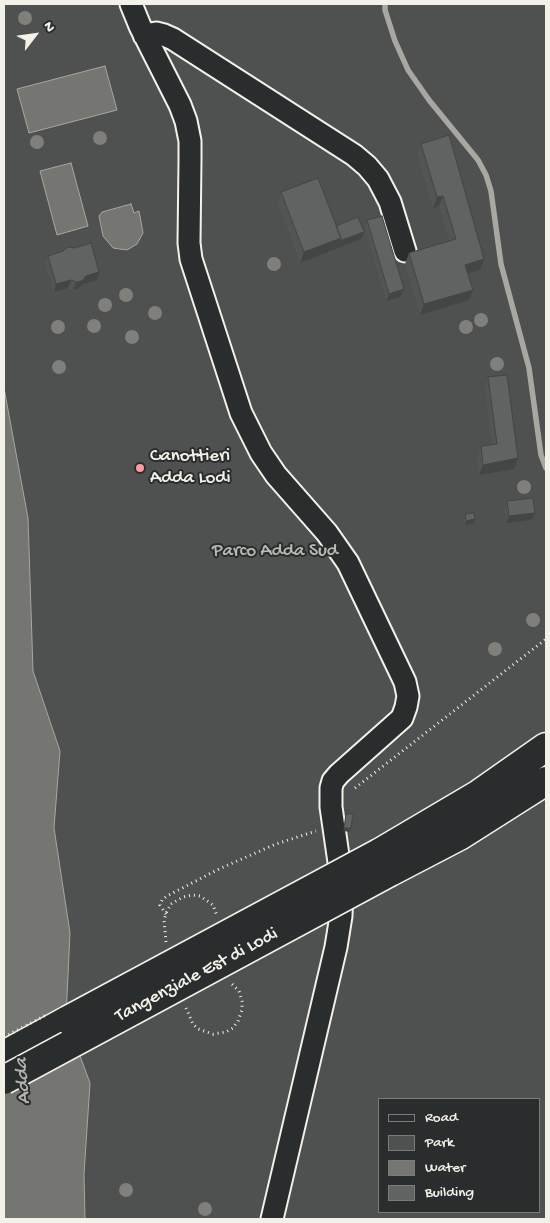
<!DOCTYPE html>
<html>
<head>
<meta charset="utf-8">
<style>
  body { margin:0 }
  #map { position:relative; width:550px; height:1223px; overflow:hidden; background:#363939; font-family:"Gochi Hand",sans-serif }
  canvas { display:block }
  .frame { position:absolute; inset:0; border:5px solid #f4f1e8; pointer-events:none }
  .legend { position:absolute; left:378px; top:1098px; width:162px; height:115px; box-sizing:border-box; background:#2a2d2e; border:1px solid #7b7b78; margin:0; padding:6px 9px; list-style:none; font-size:15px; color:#f4f1e8 }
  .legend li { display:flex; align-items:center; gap:10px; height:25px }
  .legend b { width:25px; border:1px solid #7b7b78 }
  .north { position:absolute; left:10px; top:10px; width:50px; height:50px; -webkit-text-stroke:4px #2a2d2e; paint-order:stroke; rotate:60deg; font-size:14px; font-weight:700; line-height:20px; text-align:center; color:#f4f1e8 }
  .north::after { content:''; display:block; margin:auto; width:18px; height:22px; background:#f4f1e8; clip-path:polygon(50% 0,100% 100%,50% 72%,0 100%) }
</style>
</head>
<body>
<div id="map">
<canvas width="550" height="1223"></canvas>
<div class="frame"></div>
<ul class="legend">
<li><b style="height:6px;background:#2a2d2e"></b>Road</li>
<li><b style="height:14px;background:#4e514f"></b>Park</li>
<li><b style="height:14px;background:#757572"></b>Water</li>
<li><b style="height:14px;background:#616362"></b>Building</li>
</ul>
<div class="north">N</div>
</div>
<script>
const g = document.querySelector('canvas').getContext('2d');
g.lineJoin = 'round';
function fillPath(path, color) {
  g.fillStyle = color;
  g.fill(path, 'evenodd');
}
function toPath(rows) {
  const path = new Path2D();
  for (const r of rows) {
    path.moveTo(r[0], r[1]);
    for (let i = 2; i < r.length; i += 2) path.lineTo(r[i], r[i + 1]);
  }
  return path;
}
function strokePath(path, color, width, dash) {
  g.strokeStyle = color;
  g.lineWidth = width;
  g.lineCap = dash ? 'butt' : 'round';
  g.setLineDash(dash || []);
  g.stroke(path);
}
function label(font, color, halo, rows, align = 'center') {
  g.font = font + ' "Gochi Hand",sans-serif';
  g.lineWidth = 4;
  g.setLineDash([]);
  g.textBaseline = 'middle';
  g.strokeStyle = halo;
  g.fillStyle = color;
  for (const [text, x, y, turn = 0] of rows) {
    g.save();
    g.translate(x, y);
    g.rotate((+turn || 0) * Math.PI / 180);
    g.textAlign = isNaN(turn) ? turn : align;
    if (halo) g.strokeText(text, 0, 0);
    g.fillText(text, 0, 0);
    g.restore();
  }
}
fillPath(toPath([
  [4,4,546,4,546,1219,4,1219],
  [379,1099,539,1099,539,1212,379,1212]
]), '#4e514f');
const water = toPath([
  [105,66,117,110,29,133,17,89,105,66],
  [71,163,88,226,57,235,40,171,71,163],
  [131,204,134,213,139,211,143,233,137,244,127,250,113,248,103,236,99,216,102,212,131,204],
  [4,388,28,518,33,671,60,751,54,828,70,933,66,1018,90,1083,84,1174,85,1219,4,1219,4,388]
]);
fillPath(water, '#757572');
strokePath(water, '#a8a7a1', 1);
strokePath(toPath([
  [385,4,385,10,395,41,408,70,429,100,478,160,486,175,491,191,501,264,529,368,541,455,546,468]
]), '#a8a7a1', 5.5);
const minor = toPath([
  [131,4,140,26,180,105,186,121,190,141,190,160,189,243,191,259,241,413,261,453,276,475,327,533,348,563,405,682,408,696,406,707,402,718,339,774,333,781,331,788,331,807,342,883,341,916,336,947,272,1219],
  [144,35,156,33,164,35,173,39,354,155,367,166,378,179,390,202,405,251]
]);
const highway = toPath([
  [379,853,479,794,546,747],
  [390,872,461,835,546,781],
  [4,1055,68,1020]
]);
strokePath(minor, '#f4f1e8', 25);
strokePath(highway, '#f4f1e8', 31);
strokePath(toPath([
  [355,788,546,639],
  [166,914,160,905,162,900,167,896,219,869,276,844,316,831],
  [166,942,164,920,167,911,171,904],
  [186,1008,193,1024,198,1029,213,1034,226,1032,233,1028,238,1021,242,1010,242,1001,239,991,231,983]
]), '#f4f1e8', 3, [1, 4]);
strokePath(minor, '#2a2d2e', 21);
strokePath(highway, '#2a2d2e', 28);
const highwayBridge = toPath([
  [68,1020,379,853],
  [4,1080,390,872]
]);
strokePath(highwayBridge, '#f4f1e8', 31, []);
strokePath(toPath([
  [171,904,183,897,192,895,200,896,213,905,217,916],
  [4,1037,46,1015]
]), '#f4f1e8', 3, [1, 4]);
strokePath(highwayBridge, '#2a2d2e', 28);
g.fillStyle = '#7f7f7c';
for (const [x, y] of [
  [25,18],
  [100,138],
  [37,142],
  [274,264],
  [126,295],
  [105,305],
  [155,313],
  [481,320],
  [94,326],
  [58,327],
  [466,327],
  [132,337],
  [497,364],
  [59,367],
  [524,487],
  [533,620],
  [495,649],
  [126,1190],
  [205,1209]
]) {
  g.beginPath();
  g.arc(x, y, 7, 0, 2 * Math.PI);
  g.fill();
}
fillPath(toPath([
  [421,144,480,270,468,273,473,290,469,300,420,315,405,264,409,253,449,241,439,206,433,208,417,154],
  [281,192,336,226,364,232,361,239,300,263,278,203],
  [367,220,404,289,401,297,386,301,365,227],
  [48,256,97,280,83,284,79,288,73,290,68,288,54,292,45,263],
  [488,377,514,469,479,475,477,457,481,446,492,445,485,388],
  [507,501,532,520,506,523,504,508],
  [465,514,474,523,465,525,464,518]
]), '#535554');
fillPath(toPath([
  [443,196,439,206,433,208,437,197],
  [364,232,361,239,300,263,304,252,341,238],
  [484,259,480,270,462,275,465,265],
  [99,272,97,280,83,284,79,288,73,290,76,282,86,276],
  [71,280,68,288,54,292,56,284],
  [404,289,401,297,386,301,389,294],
  [473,290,469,300,420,315,424,304],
  [518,458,514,469,479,475,483,465],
  [535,513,532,520,506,523,509,516],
  [475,519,474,523,465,525,466,521],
  [344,828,351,828,350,832,343,831]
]), '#444545');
const building = toPath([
  [449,135,484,259,465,265,473,290,424,304,409,253,456,239,443,196,437,197,421,144,449,135],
  [318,178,341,238,304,252,281,192,318,178],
  [382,216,404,289,389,294,367,220,382,216],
  [358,217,364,232,339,241,341,238,336,226,358,217],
  [91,243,99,272,86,276,82,281,76,282,71,280,56,284,48,256,63,251,68,247,75,248,91,243],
  [507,375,518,458,483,465,481,446,497,444,488,377,507,375],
  [533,498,535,513,509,516,507,501,533,498],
  [474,513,475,519,466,521,465,514,474,513],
  [346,814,353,814,351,828,344,828,346,814]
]);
fillPath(building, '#616362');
strokePath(building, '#444545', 1);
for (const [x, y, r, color] of [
  [140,468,5,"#ff9aa2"]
]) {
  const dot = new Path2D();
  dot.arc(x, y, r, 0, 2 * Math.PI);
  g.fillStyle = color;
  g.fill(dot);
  strokePath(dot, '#2a2d2e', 2);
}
label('19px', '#f4f1e8', '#2a2d2e', [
  ["Canottieri",150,457],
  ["Adda Lodi",150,479]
], 'left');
label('19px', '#bab9b2', '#2a2d2e', [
  ["Parco Adda Sud",275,552]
]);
label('19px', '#f4f1e8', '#2a2d2e', [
  ["Tangenziale Est di Lodi",197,976,-28]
]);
label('italic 20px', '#b4b3ad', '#2a2d2e', [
  ["Adda",24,1081,-94]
]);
</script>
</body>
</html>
